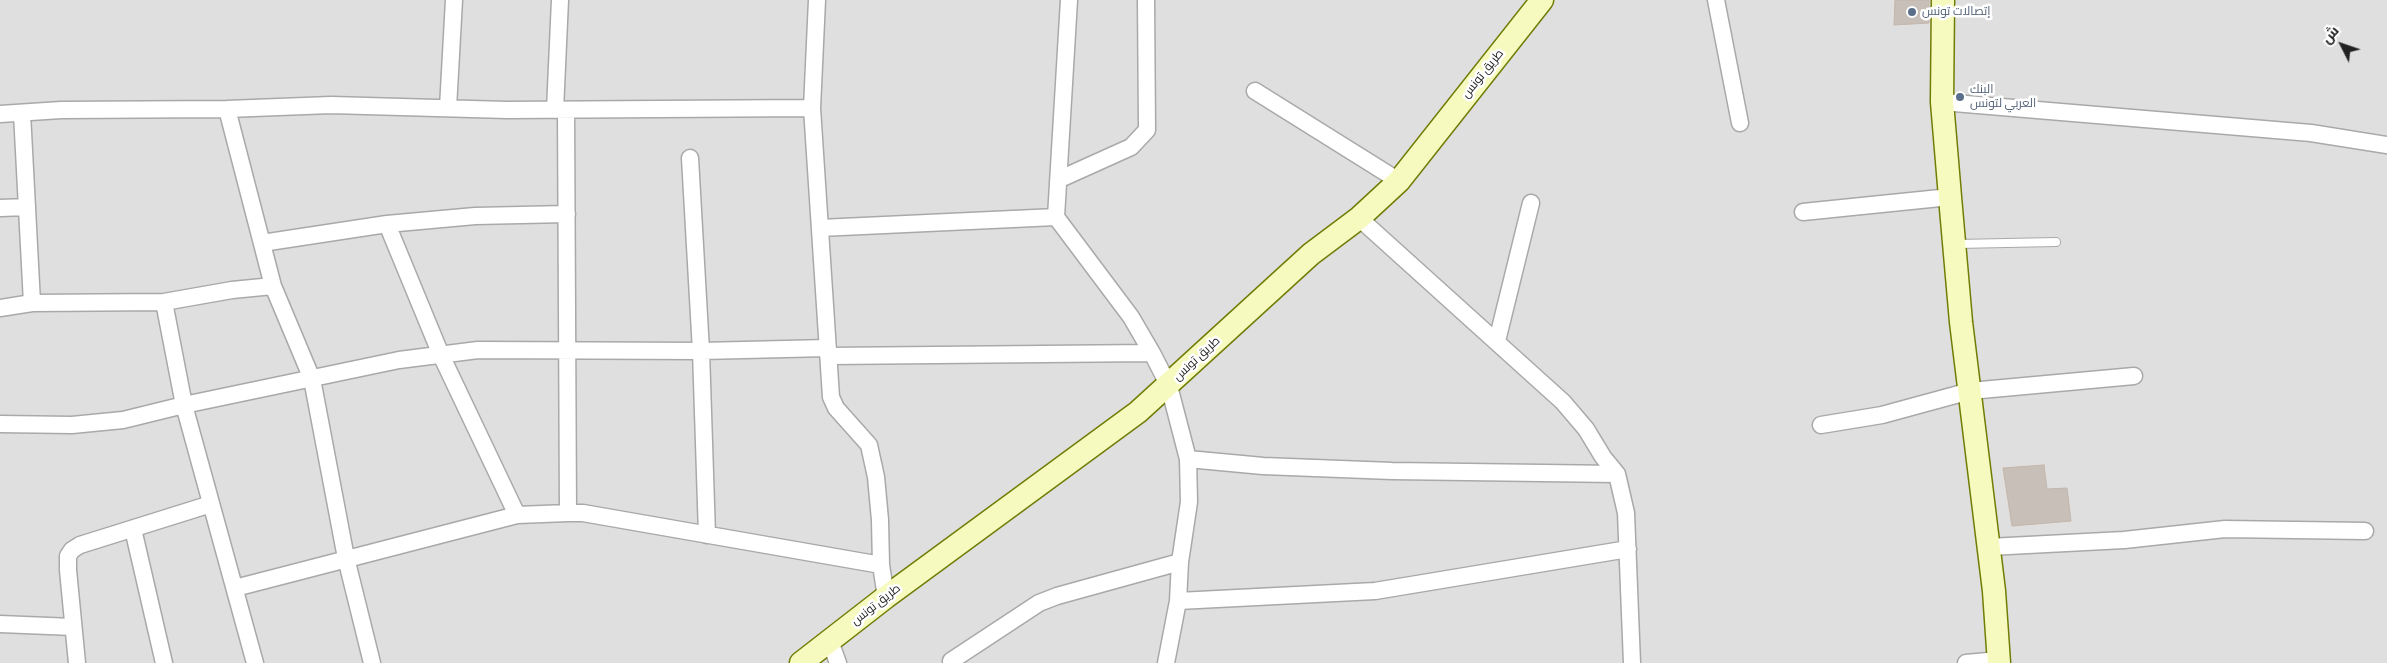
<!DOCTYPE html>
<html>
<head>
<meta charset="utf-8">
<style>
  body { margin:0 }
  #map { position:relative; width:2387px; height:663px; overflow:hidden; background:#f2efe9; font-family:Signika,Cairo,sans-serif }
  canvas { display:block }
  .north { position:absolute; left:2317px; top:20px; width:50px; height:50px; -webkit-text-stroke:4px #fff; paint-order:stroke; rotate:311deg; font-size:14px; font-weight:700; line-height:20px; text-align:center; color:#222 }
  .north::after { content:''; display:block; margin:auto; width:18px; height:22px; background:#222; clip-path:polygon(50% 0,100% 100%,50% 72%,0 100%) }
</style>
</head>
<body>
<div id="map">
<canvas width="2387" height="663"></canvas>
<div class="north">ش</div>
</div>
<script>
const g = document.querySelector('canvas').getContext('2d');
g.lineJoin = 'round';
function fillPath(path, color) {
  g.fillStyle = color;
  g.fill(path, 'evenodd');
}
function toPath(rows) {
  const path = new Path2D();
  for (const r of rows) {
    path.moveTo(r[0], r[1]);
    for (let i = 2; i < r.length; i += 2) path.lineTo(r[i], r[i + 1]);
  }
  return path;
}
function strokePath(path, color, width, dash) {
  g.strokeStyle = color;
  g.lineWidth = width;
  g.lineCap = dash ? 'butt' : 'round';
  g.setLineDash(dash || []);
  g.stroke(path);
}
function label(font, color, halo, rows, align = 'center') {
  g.font = font + ' Signika,Cairo,sans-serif';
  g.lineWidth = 5;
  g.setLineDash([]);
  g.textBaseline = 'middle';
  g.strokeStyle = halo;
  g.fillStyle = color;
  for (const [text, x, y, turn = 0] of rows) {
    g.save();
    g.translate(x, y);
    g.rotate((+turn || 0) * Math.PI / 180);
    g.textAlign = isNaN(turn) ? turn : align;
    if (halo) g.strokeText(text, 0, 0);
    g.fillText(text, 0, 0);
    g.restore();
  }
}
fillPath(toPath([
  [0,0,2387,0,2387,663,0,663]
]), '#e0dfdf');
const building = toPath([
  [1895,0,1929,0,1929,23,1894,25,1895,0],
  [2044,465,2047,489,2067,488,2071,521,2012,526,2003,468,2044,465]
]);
fillPath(building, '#c7bfb8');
strokePath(building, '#c4b6ab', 1);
const lane = toPath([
  [1957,244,2056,242]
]);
const street = toPath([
  [817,0,812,108,831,397,836,408,869,445,876,477,880,520,881,565,886,597],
  [1069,0,1056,217,1131,317,1152,353,1169,386,1188,459,1189,502,1180,562,1178,601,1166,663],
  [1716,0,1740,123],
  [1255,91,1399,181],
  [1942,102,2311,133,2387,145],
  [448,108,454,0],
  [227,109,273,286,312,379,346,558,372,663],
  [555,110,560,0],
  [566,110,568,513],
  [22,113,32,303],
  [0,114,61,110,227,109,331,105,507,110,812,108],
  [690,158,701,351,707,535],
  [1060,179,1131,147,1147,130,1146,0],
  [0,208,27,207],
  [1803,212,1950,197],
  [1359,218,1563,402,1586,429,1603,457,1617,474,1626,513,1632,663],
  [387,224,441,355,517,515],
  [820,228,1056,217],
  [262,243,387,224,475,216,567,214],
  [0,308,32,303,164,302],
  [1497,341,1531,203],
  [828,356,1152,353],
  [0,424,72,425,123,420,184,405,399,360,478,350,701,351,828,348],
  [1821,425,1882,415,1970,391,2134,376],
  [1188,459,1263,466,1392,471,1617,474],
  [133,529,164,663],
  [1989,547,2124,540,2225,529,2365,531],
  [235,588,517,515,568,513,583,513,881,565],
  [1178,601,1375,591,1628,549],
  [0,624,73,627],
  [830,641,838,663],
  [951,661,1039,603,1057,596,1180,562],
  [77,663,68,570,68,556,72,550,80,545,211,504],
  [255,663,184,405,164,302,232,290,273,286],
  [1966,663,1999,660]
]);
const secondary = toPath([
  [1943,0,1942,102,1950,197,1961,322,1994,591,1999,663],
  [801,663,886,597,1138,412,1311,254,1359,218,1399,181,1542,0]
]);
strokePath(lane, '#a9a9a9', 10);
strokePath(street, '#a9a9a9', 19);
strokePath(secondary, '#707d05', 25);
strokePath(lane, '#fff', 8);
strokePath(street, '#fff', 16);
strokePath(secondary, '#f7fabf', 22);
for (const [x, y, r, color] of [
  [1912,12,5,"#5c6f8a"],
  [1960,97,5,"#5c6f8a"]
]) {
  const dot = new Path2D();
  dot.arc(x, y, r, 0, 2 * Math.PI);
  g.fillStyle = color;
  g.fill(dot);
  strokePath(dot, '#fff', 2);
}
label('12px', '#4e5e75', '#fff', [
  ["إتصالات تونس",1922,12],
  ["البنك",1970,90],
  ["العربي لتونس",1970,104]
], 'left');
label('12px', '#222', '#fff', [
  ["طريق تونس",1483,74,-51],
  ["طريق تونس",1197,359,-43],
  ["طريق تونس",876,605,-38]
]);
</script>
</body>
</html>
